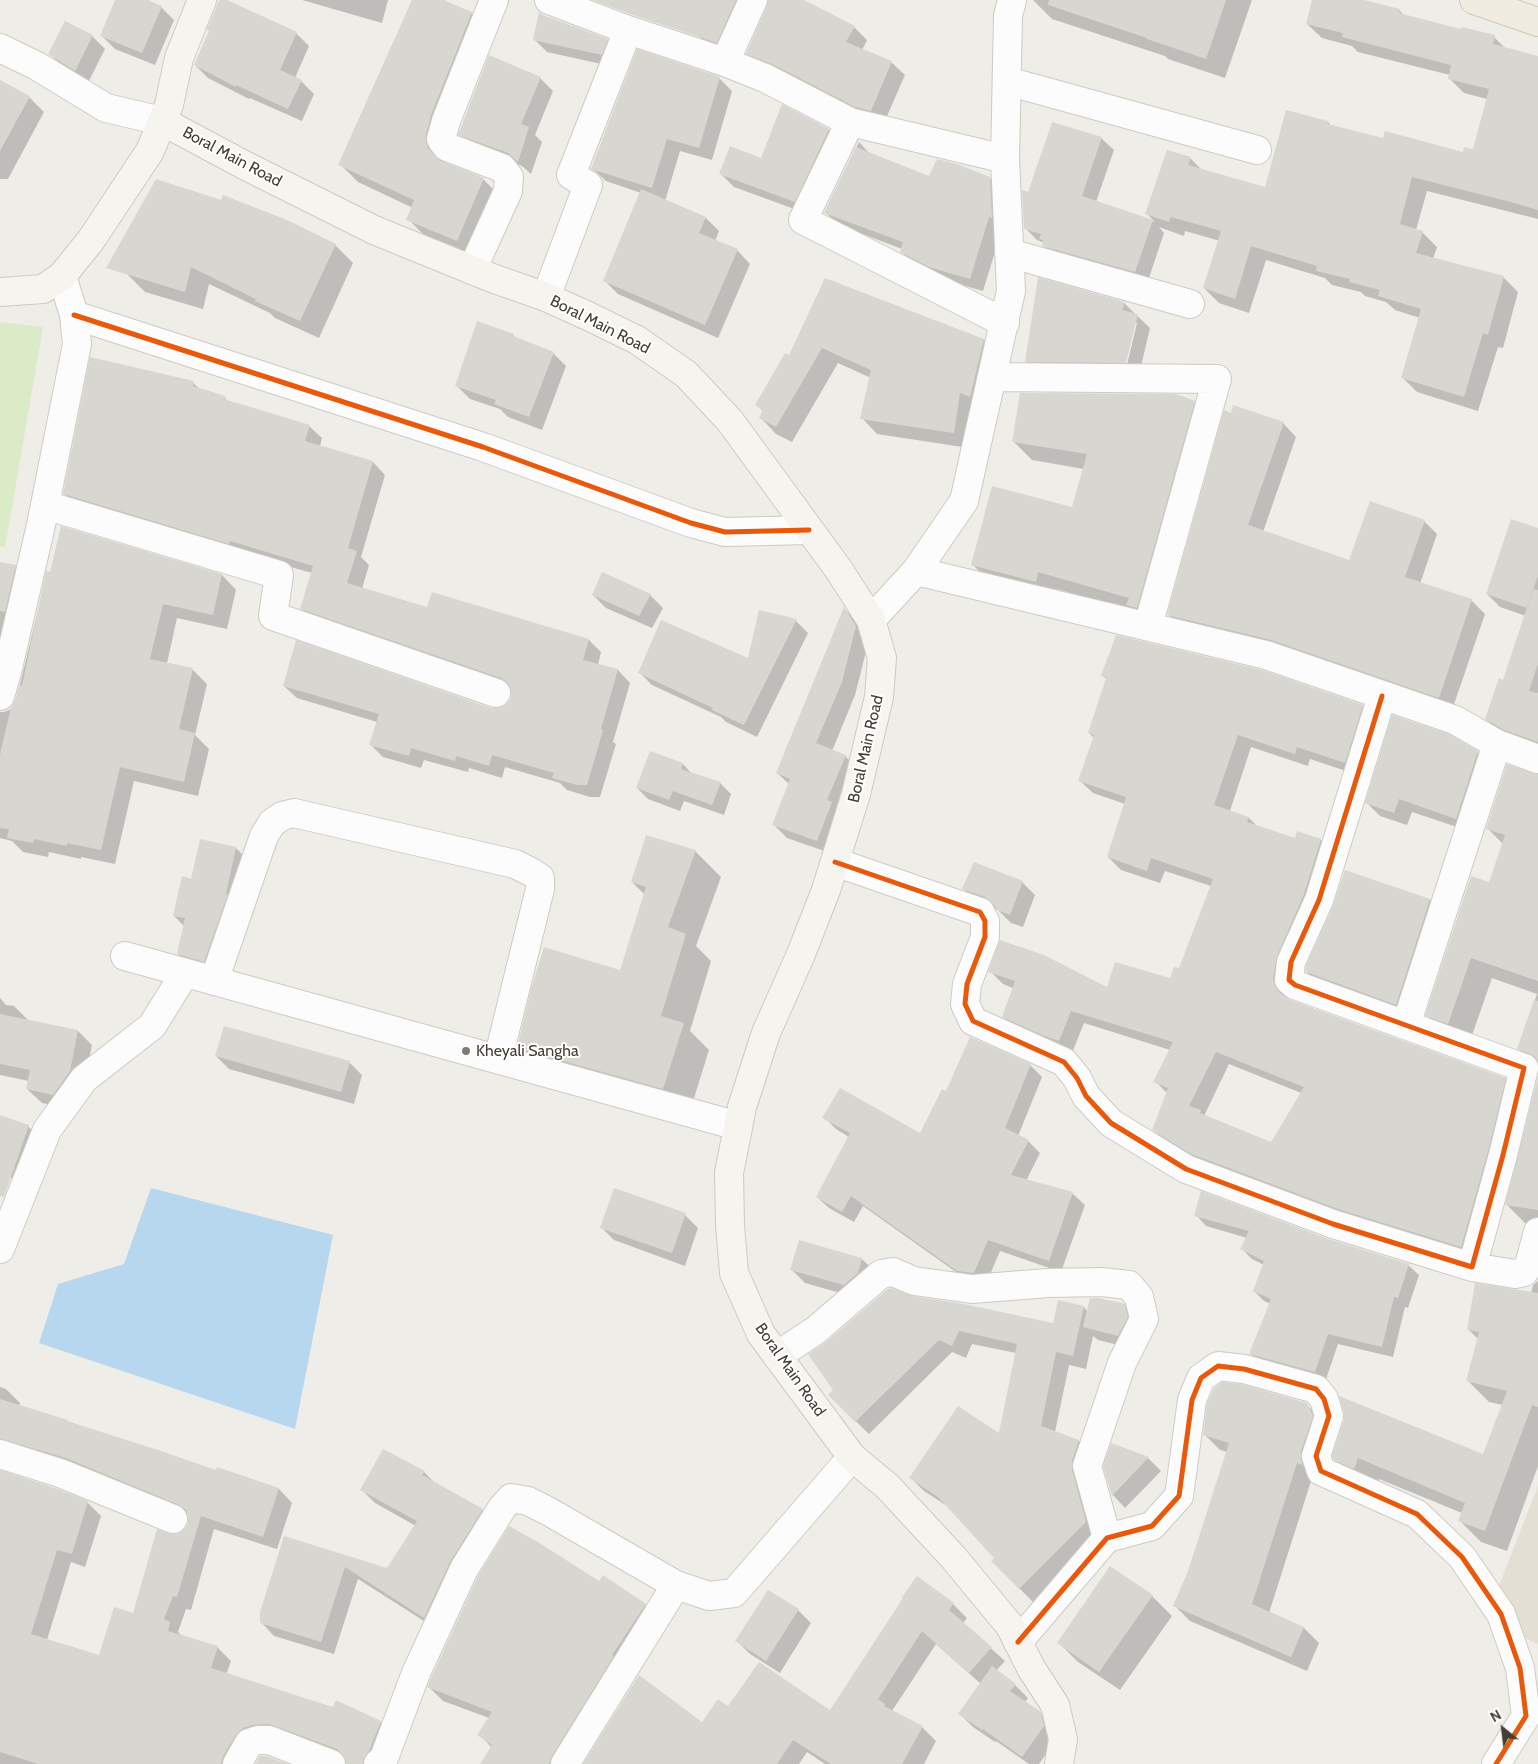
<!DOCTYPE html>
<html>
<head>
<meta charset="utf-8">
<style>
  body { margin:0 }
  #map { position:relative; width:1538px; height:1764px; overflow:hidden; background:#eeede8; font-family:Cabin,sans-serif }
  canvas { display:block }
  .north { position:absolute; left:1478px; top:1704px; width:50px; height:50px; -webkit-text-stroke:4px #fff; paint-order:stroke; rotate:331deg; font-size:14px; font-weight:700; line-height:20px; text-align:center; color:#453e34 }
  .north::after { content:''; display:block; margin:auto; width:18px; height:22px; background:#453e34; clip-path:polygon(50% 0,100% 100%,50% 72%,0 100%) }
</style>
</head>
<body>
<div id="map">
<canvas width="1538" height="1764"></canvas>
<div class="north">N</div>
</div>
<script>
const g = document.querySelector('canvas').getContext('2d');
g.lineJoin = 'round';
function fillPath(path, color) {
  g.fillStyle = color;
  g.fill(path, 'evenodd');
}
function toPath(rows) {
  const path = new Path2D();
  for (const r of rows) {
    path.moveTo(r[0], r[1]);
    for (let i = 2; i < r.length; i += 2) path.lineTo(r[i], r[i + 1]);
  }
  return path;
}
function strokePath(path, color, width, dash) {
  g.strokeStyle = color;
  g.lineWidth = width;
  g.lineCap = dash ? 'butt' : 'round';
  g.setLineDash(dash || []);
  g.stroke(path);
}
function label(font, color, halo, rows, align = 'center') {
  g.font = font + ' Cabin,sans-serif';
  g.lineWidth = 4;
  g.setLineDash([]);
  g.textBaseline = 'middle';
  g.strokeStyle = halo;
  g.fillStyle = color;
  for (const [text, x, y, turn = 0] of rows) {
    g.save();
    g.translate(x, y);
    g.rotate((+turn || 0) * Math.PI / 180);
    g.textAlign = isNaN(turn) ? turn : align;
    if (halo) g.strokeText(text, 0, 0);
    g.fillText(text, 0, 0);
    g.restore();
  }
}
fillPath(toPath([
  [1538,1486,1538,1644,1486,1619]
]), '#e3dfd5');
fillPath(toPath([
  [0,322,43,327,5,548,0,546]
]), '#dbeac7');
fillPath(toPath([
  [151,1188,333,1235,295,1429,39,1343,58,1284,124,1264]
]), '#b7d7ee');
fillPath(toPath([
  [116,0,144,0,161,7,174,20,155,65,115,49,102,36],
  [221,0,296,33,309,46,295,78,301,81,314,94,302,121,250,98,249,99,208,78,195,65,211,31],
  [302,0,388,0,382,23],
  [414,0,441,0,472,13,490,32,444,154,445,164,483,179,501,197,476,258,426,237,408,219,413,208,358,182,340,164],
  [649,0,764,0,769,5,763,7,720,56,700,37],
  [769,0,801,0,854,27,867,40,862,50,891,62,905,75,884,123,761,66,747,53,769,5],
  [1033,0,1252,0,1225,78,1168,59,1165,56,1052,19],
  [1314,0,1359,0,1399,10,1405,16,1462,30,1494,37,1507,50,1538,63,1538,219,1427,191,1416,230,1422,232,1437,247,1433,259,1503,277,1518,292,1503,348,1498,347,1478,411,1417,392,1403,378,1420,318,1395,310,1386,302,1365,296,1361,292,1332,285,1325,278,1266,260,1249,313,1219,303,1204,288,1220,241,1185,231,1184,236,1159,227,1164,233,1147,284,1056,258,1044,246,1044,243,1037,240,1025,228,1029,194,1101,138,1114,150,1096,202,1155,222,1147,214,1190,158,1202,170,1266,189,1328,122,1331,126,1384,139,1464,153,1474,150,1487,99,1464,93,1449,78,1450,75,1358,52,1352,46,1322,38,1307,24],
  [543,16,607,40,620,53,615,67,547,52,534,39],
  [92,36,105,49,88,83,63,67,50,54],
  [540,78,553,91,535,135,542,142,531,174,522,166,473,147,460,134],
  [719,78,732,91,712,160,680,151,665,201,706,218,719,231,715,241,737,250,750,264,718,338,618,294,605,281,641,193,606,181,592,168],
  [0,81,29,97,44,112,8,179,0,179],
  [782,106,829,130,842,143,808,214,734,187,721,174,762,160],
  [859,142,871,155,930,178,989,178,1003,191,1002,229,983,291,944,280,915,265,902,252,902,249,839,225,825,212],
  [335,245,353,263,319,338,275,318,270,313,209,284,203,309,145,292,127,274],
  [826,280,984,340,999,355,969,448,877,434,862,418,871,378,838,363,792,442,776,434,761,418,764,412,757,405,790,357],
  [1124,303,1150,328,1139,375,1039,374,1026,361],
  [1135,321,1137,323,1126,369,1123,368],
  [513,335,518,340,553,353,566,366,542,430,508,417,500,409,470,399,457,386],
  [193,383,201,390,224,397,229,402,309,426,322,438,320,446,373,462,385,475,361,557,369,565,362,589,428,609,589,640,601,652,598,665,618,670,630,683,613,742,616,744,600,797,590,797,567,790,560,783,505,767,502,778,469,768,468,772,424,760,421,768,383,757,371,745,377,722,297,698,284,686,500,709,507,705,512,698,512,690,314,621,301,608,312,573,77,506,64,494],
  [1194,402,1213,420,1155,626,1134,612,1057,589,1054,599,991,583,973,565,1073,508,1084,469,1032,460,1014,442],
  [1283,423,1296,437,1263,532,1350,562,1424,521,1437,534,1420,584,1472,601,1485,614,1452,710,1182,628,1169,615],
  [1538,530,1538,755,1507,740,1486,719,1504,681,1526,616,1500,607,1487,594],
  [0,564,15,567,29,581,0,703],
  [47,573,222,575,236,590,227,629,177,618,167,663,192,669,207,684,195,735,209,749,198,796,134,781,115,864,81,857,81,859,49,852,48,857,23,852,12,841,0,838,0,712,4,712,11,709,16,701],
  [593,595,650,595,663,608,652,628,606,608],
  [844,609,857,621,869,640,855,695,832,751,845,756,858,769,830,853,787,838,774,825,789,784,777,773],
  [796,621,808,633,757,737,726,722,721,717,652,685,640,673,748,659],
  [1103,676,1362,706,1375,719,1358,775,1310,759,1308,766,1251,747,1230,811,1249,818,1258,827,1296,840,1298,833,1321,840,1334,854,1286,993,1287,999,1505,1079,1518,1092,1474,1260,1206,1167,1167,1143,1154,1130,1167,1093,1155,1081,1170,1050,1084,1023,1072,1053,1016,1030,1003,1016,1013,988,1003,984,990,971,1108,989,1171,980,1179,970,1211,886,1165,871,1160,883,1121,870,1108,857,1125,804,1093,793,1079,780,1094,738,1089,733,1107,680],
  [1229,1064,1301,1093,1272,1143,1204,1116],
  [651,752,683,764,692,774,720,783,731,794,724,815,684,801,680,811,648,799,637,788],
  [1477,752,1491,766,1469,831,1412,812,1407,825,1380,816,1367,803],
  [1538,775,1538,1068,1518,1048,1537,994,1492,978,1469,1044,1448,1037,1427,1015,1490,884,1503,844,1487,828],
  [236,848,255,868,247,915,198,974,178,954,184,926,174,916,192,880],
  [695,851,721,877,696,946,711,961,690,1031,709,1050,689,1114,544,1074,518,1048,621,972,645,895,632,882],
  [1345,872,1430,900,1443,913,1409,1017,1320,985,1307,972,1334,907],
  [1022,882,1035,895,1023,927,1011,923,998,910,977,902,964,889],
  [0,998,6,1005,14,1006,29,1021,78,1031,92,1045,84,1086,68,1108,42,1103,27,1089,29,1081,0,1075],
  [216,1056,349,1062,362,1075,354,1104,229,1069],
  [1030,1065,1042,1077,1018,1136,1028,1141,1040,1153,1026,1181,1073,1194,1085,1205,1061,1272,1000,1251,986,1284,970,1282,863,1206,854,1222,829,1208,817,1197,849,1137,836,1129,824,1117,921,1135,946,1092],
  [1538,1081,1538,1228,1528,1226,1507,1205],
  [0,1116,28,1126,44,1142,30,1184,0,1174],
  [685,1215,698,1228,685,1266,614,1240,601,1227],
  [1196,1215,1327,1240,1408,1265,1419,1275,1408,1308,1405,1307,1393,1357,1338,1344,1325,1382,1261,1364,1251,1354,1271,1304,1264,1301,1254,1291,1264,1265,1252,1259,1242,1249,1247,1238,1206,1226],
  [862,1259,875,1272,858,1298,805,1283,792,1270],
  [1538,1281,1538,1466,1507,1551,1481,1542,1459,1520,1462,1513,1379,1479,1375,1489,1356,1480,1335,1459,1334,1456,1483,1456,1503,1405,1489,1402,1468,1381,1479,1340,1468,1329,1531,1293,1533,1285],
  [912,1298,1054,1325,1084,1307,1088,1312,1124,1305,1137,1319,1131,1348,1098,1340,1093,1336,1086,1369,1069,1365,1055,1432,1079,1441,1092,1454,1099,1535,1033,1602,992,1561,995,1558,950,1508,924,1491,911,1478,999,1435,1016,1353,972,1344,966,1358,952,1352,869,1434,829,1395],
  [0,1387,6,1389,20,1403,19,1406,217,1472,218,1469,279,1489,292,1503,277,1549,214,1529,191,1610,186,1609,178,1632,183,1637,217,1647,231,1661,226,1675,380,1722,394,1736,382,1764,347,1764,348,1761,284,1738,240,1764,0,1764,0,1472,87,1502,101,1516,85,1567,71,1562,47,1640,100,1656,134,1615,176,1536,184,1532,188,1526,190,1516,81,1472,0,1461],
  [1306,1404,1322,1420,1312,1478,1269,1613,1304,1628,1319,1643,1307,1671,1190,1621,1175,1606,1189,1572,1228,1452,1220,1450,1204,1434],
  [1112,1445,1149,1459,1161,1471,1125,1508,1113,1495],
  [424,1472,437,1485,482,1510,495,1523,438,1630,358,1579,334,1654,274,1636,261,1622,284,1537,388,1570,416,1526,375,1503,362,1490],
  [599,1583,645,1605,658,1619,569,1764,481,1764,492,1748,479,1734,489,1718,443,1701,429,1687],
  [1152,1596,1172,1616,1120,1690,1078,1662,1059,1643],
  [904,1598,953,1604,967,1618,963,1623,1005,1661,996,1671,1015,1685,1028,1698,1025,1702,1040,1713,1053,1727,1056,1740,1039,1764,1029,1764,996,1741,995,1742,973,1727,960,1714,981,1684,936,1644,892,1711,922,1727,936,1741,924,1764,825,1764,807,1752,799,1764,585,1764,702,1723,728,1708,830,1712],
  [798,1610,811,1623,780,1673,750,1654,737,1641]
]), '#0003');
fillPath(toPath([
  [115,0,148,0,162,6,142,53,100,36],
  [219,0,227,0,297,32,280,70,302,80,288,109,236,85,236,87,194,65,209,31,207,29],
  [412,0,444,0,472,12,431,115,426,135,426,142,428,148,441,161,484,178,457,241,406,220,414,200,338,165],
  [593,0,736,0,717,43,633,15],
  [768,0,804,0,855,26,846,42,892,61,871,111,855,107,772,64,746,54,767,6],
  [1049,0,1226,0,1206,59,1147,39,1147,38,1048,5],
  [1312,0,1364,0,1400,9,1399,13,1461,29,1462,27,1495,35,1493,44,1538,56,1538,210,1511,202,1412,177,1400,224,1423,231,1416,253,1504,276,1488,335,1483,333,1464,397,1401,378,1421,309,1378,296,1380,290,1349,282,1350,279,1316,271,1317,266,1251,246,1235,299,1203,288,1221,231,1171,217,1169,222,1145,214,1167,150,1191,157,1188,165,1265,187,1286,110,1328,121,1328,124,1383,138,1385,131,1463,152,1464,147,1473,149,1489,89,1448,79,1451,65,1342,37,1343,33,1306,24],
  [539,12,543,15,608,39,602,55,533,40],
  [65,21,93,35,75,71,48,54],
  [637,49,720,77,699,148,667,139,652,188,591,169],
  [489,55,541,77,521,124,529,127,518,162,508,153,458,135],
  [0,80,30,96,0,151],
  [782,104,829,129,795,202,719,174,730,146,761,158],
  [1052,122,1102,137,1082,196,1153,220,1135,272,1042,246,1043,240,1039,239,1041,234,1024,229,1022,190,1028,192],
  [859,140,856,147,929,176,937,159,957,164,990,177,992,218,989,217,970,279,929,267,900,252,903,242,824,213],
  [156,179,221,200,223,195,287,220,336,244,300,321,255,301,256,299,191,267,185,292,106,268],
  [641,189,706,217,699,233,738,249,705,325,603,281],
  [1038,277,1125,302,1122,310,1138,314,1126,363,1025,362],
  [825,278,984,339,970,397,960,393,954,433,860,419,871,370,822,348,776,427,759,418,763,410,755,405,785,353,789,355],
  [477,321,514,334,513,336,554,352,529,417,494,404,496,400,455,386],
  [90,357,194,381,193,386,225,396,224,399,310,425,305,441,373,461,348,548,357,551,347,583,427,607,432,592,589,639,583,660,618,669,601,729,603,730,587,785,577,785,552,778,554,773,492,755,489,766,456,756,455,761,411,748,409,756,369,745,379,714,283,686,296,640,491,708,498,708,506,705,511,699,511,691,508,683,501,678,300,609,313,566,230,541,229,544,63,494],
  [1020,393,1176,394,1195,401,1137,608,1126,605,1129,598,1038,572,1036,582,971,565,992,486,1072,507,1087,454,1012,442],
  [1233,405,1284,422,1248,525,1349,560,1370,501,1425,520,1405,577,1472,599,1439,698,1271,640,1167,615,1224,410,1231,413],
  [1511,519,1538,528,1538,575,1527,608,1486,594],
  [61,526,222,574,213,615,163,604,150,659,193,668,179,729,195,733,184,782,120,767,101,850,67,843,67,846,34,839,33,843,7,838,9,829,0,828,0,755,11,707,15,700,19,686,22,686,46,571,50,572],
  [0,562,16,565,5,612,0,611],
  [602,572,651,594,639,616,592,595],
  [1533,589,1538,590,1538,663,1529,691,1538,693,1538,742,1504,730,1485,719,1499,678,1503,680],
  [844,607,856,626,842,682,816,743,846,755,827,800,832,802,817,841,772,825,790,779,776,773],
  [759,610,797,619,744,725,712,710,713,708,638,673,661,620,748,658],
  [1116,635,1262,670,1363,705,1345,763,1297,747,1295,754,1238,735,1214,805,1249,817,1247,822,1295,838,1297,831,1321,839,1304,894,1277,956,1273,979,1275,986,1279,992,1290,1000,1506,1078,1488,1151,1461,1247,1338,1209,1210,1161,1191,1154,1152,1130,1168,1088,1153,1082,1173,1042,1071,1011,1059,1041,1042,1035,1002,1017,1015,981,988,972,1000,940,1044,955,1107,987,1115,962,1170,978,1174,967,1179,968,1213,879,1151,858,1147,871,1107,857,1126,797,1078,781,1094,735,1088,733,1106,678,1101,676],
  [1216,1052,1304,1087,1271,1142,1200,1113,1201,1110,1189,1106],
  [1392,715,1449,734,1478,751,1456,819,1399,799,1394,813,1365,803],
  [650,751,683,763,681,769,721,782,712,805,673,791,669,800,636,788],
  [1507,764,1538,774,1538,981,1471,958,1448,1024,1425,1016,1471,876,1489,882,1505,835,1486,829],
  [646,835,696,850,668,927,686,934,661,1016,684,1023,663,1089,517,1048,531,989,544,947,620,970,646,887,631,882],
  [200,839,236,847,226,894,228,894,204,962,177,954,185,918,173,916,182,876,191,879],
  [974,862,1023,881,1010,915,997,910,993,904,985,897,962,889],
  [1345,870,1430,899,1396,1005,1306,972,1306,966,1333,906],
  [1534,1000,1538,1001,1538,1062,1535,1057,1530,1054,1517,1049],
  [0,1014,78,1030,70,1071,53,1095,26,1089,30,1070,0,1064],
  [224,1026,350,1061,341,1092,215,1056],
  [970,1037,1031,1064,1005,1128,1029,1140,1011,1175,1073,1192,1049,1261,988,1240,974,1273,957,1271,851,1196,842,1212,816,1197,850,1133,822,1118,840,1088,920,1133,942,1089,946,1091],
  [1538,1077,1538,1210,1505,1205],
  [0,1115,29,1125,4,1197,0,1196],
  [614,1188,686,1213,672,1253,600,1228],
  [1201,1191,1328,1239,1409,1264,1398,1298,1394,1297,1382,1347,1328,1334,1315,1372,1249,1354,1271,1299,1253,1291,1264,1261,1240,1249,1249,1231,1194,1216],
  [799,1240,862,1258,858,1273,844,1285,790,1270],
  [1475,1283,1538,1293,1538,1407,1532,1405,1485,1531,1458,1521,1465,1503,1358,1458,1354,1469,1334,1460,1332,1456,1344,1420,1344,1412,1339,1396,1483,1454,1507,1391,1466,1381,1479,1332,1467,1330],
  [891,1288,912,1296,964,1304,1053,1323,1058,1300,1084,1306,1073,1356,1056,1352,1041,1426,1079,1440,1072,1461,1072,1470,1086,1522,1019,1589,991,1561,994,1558,938,1497,909,1478,958,1406,999,1433,1017,1344,959,1331,952,1346,939,1340,855,1422,828,1395,833,1390,808,1354,826,1342,888,1289],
  [1090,1298,1099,1298,1125,1304,1128,1317,1118,1336,1083,1327],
  [1222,1382,1241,1384,1307,1403,1313,1416,1301,1451,1302,1465,1297,1463,1252,1604,1304,1627,1291,1657,1173,1606,1188,1571,1229,1443,1203,1435,1207,1404,1214,1388],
  [0,1399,68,1420,67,1421,158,1450,216,1470,217,1467,279,1488,263,1537,201,1516,177,1597,173,1596,164,1619,170,1622,168,1631,218,1646,211,1668,333,1707,336,1700,381,1721,369,1751,363,1760,363,1764,346,1764,343,1755,337,1749,269,1724,253,1725,243,1728,236,1735,223,1756,221,1764,38,1764,0,1752,0,1470,55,1488,88,1501,72,1554,57,1550,31,1634,99,1655,114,1607,133,1613,157,1529,167,1533,176,1534,183,1531,188,1524,188,1517,186,1510,179,1505,66,1458,0,1439],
  [1111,1443,1149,1457,1112,1496,1103,1466],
  [383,1449,425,1471,422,1475,483,1509,450,1562,424,1618,345,1567,321,1642,260,1623,260,1612,284,1536,387,1568,417,1521,360,1490],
  [509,1526,538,1542,599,1581,603,1575,646,1604,612,1655,614,1656,552,1756,549,1764,480,1764,492,1745,477,1735,492,1712,427,1687,478,1576],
  [1110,1566,1153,1595,1099,1672,1057,1643],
  [917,1576,954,1603,949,1610,992,1647,969,1673,922,1631,878,1699,885,1704,884,1706,923,1726,902,1764,831,1764,793,1740,777,1764,583,1764,639,1675,702,1722,718,1699,728,1706,759,1662,830,1710,903,1598,902,1597],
  [768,1590,799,1609,766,1661,735,1641],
  [992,1666,1016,1684,1010,1691,1041,1712,1044,1726,1022,1757,983,1729,982,1730,958,1714],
  [260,1756,266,1756,288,1764,255,1764]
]), '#d8d6d0');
const street = toPath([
  [549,0,628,30,725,62,765,78,850,122,1005,159],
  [0,48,37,66,106,108,162,121],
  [725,62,753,0],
  [1007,81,1257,150],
  [850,122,803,220,1005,323],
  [1009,253,1190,304],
  [472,270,508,191,509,177,502,168,447,147,441,139,446,121,494,0],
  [546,297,588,185,571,175,628,30],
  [74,315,483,447,691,523,725,532,809,530],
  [992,377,1217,379,1148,626],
  [45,505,279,575,273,616,496,693],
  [916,571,964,501,1011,291,1005,159,1008,16,1012,0],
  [871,620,916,571,1266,655,1455,720,1497,744,1538,759],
  [0,696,7,672,41,525,77,344,74,315,62,276],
  [835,862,980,912,985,921,985,937,967,984,965,1004,973,1021,1064,1062,1077,1078,1086,1096,1111,1123,1186,1169,1333,1224,1472,1267,1503,1155,1524,1068,1295,985,1289,980,1291,962,1319,900,1382,696],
  [125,956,738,1126],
  [214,981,264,836,272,823,282,816,294,813,515,864,531,872,540,878,540,889,498,1059],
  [1406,1025,1497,744],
  [0,1249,47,1130,84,1079,152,1026,185,973],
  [1472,1267,1515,1274,1524,1272,1529,1265,1538,1232],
  [777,1356,816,1330,881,1274,893,1272,914,1281,972,1289,1048,1283,1102,1282,1129,1285,1139,1297,1144,1319,1122,1363,1087,1466,1107,1538],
  [0,1454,60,1473,173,1519],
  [1018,1642,1107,1538,1152,1526,1179,1496,1192,1400,1201,1378,1218,1366,1244,1369,1316,1389,1324,1399,1329,1416,1316,1456,1321,1471,1417,1514,1462,1557,1501,1614,1520,1668,1526,1716,1496,1764],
  [237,1764,249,1743,258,1740,269,1740,331,1764],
  [378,1764,384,1758,416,1673,464,1569,502,1508,511,1498,528,1501,548,1511,676,1585,709,1596,734,1593,852,1457],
  [565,1764,676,1585]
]);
const secondary = toPath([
  [162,121,246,166,374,230,492,278,546,297,588,316,637,340,686,374,730,421,839,570,871,620,882,658,879,697,856,794,826,890,801,954,766,1033,742,1107,729,1173,730,1225,734,1273,761,1334,852,1457,887,1486,953,1557,1010,1626,1031,1668,1055,1705,1063,1739,1059,1764],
  [0,292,43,289,62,276,91,240,150,151,169,105,179,58,202,0]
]);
const primary = toPath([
  [1474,0,1538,22]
]);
strokePath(street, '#cdcbc5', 30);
strokePath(secondary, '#cecabf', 30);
strokePath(primary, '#d1c9b5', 30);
strokePath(street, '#fcfcfc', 28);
strokePath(secondary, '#f6f4ee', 28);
strokePath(primary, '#f1ece2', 28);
strokePath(toPath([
  [74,315,483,447,691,523,725,532,809,530],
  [835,862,980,912,985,921,985,937,967,984,965,1004,973,1021,1064,1062,1077,1078,1086,1096,1111,1123,1186,1169,1333,1224,1472,1267,1503,1155,1524,1068,1295,985,1289,980,1291,962,1319,900,1382,696],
  [1018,1642,1107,1538,1152,1526,1179,1496,1192,1400,1201,1378,1218,1366,1244,1369,1316,1389,1324,1399,1329,1416,1316,1456,1321,1471,1417,1514,1462,1557,1501,1614,1520,1668,1526,1716,1496,1764]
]), '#e8590c', 5);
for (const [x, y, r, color] of [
  [466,1051,5,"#807b73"]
]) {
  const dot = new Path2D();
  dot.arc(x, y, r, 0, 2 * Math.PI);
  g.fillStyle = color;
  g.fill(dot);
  strokePath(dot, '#fff', 2);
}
label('16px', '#453e34', '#fff', [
  ["Boral Main Road",232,157,28],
  ["Boral Main Road",600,325,27],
  ["Boral Main Road",866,749,-77],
  ["Boral Main Road",790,1370,55]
]);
label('16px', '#453e34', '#fff', [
  ["Kheyali Sangha",476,1051]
], 'left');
</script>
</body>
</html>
